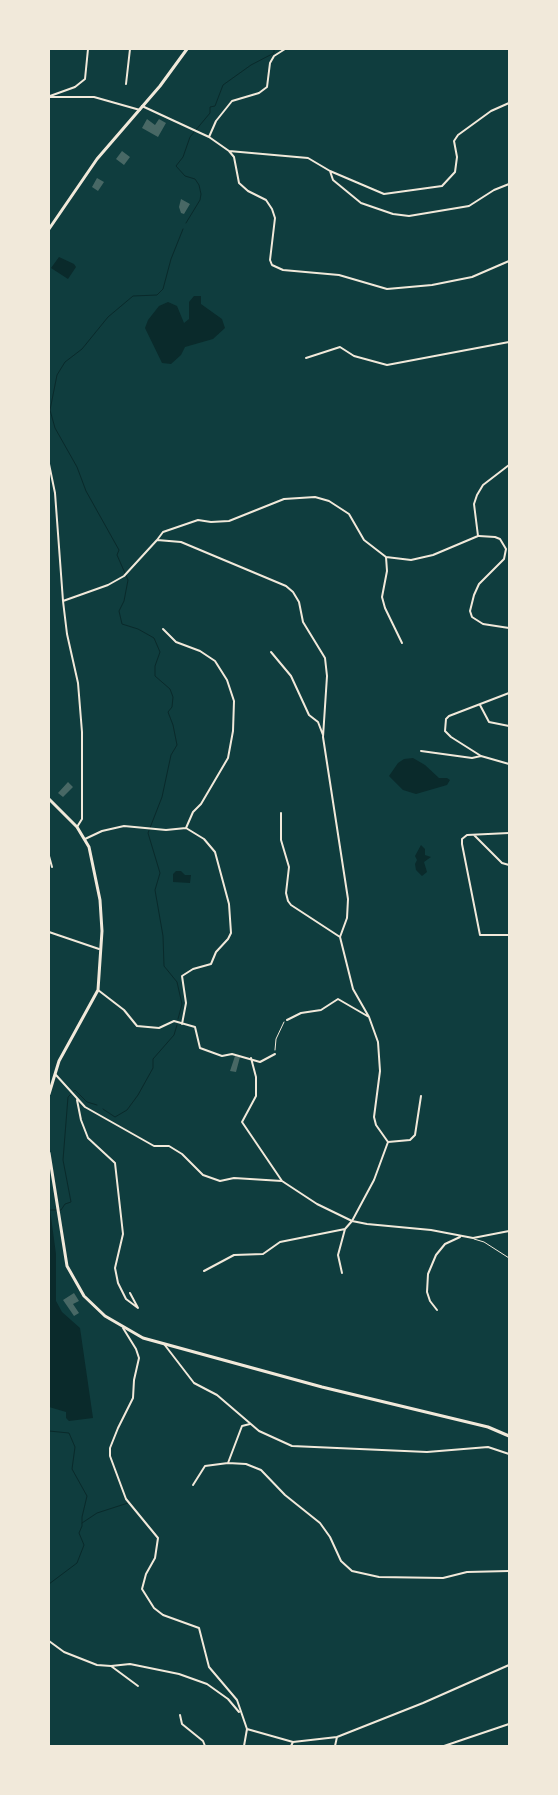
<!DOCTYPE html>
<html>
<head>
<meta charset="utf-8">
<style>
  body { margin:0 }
  #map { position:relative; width:558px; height:1795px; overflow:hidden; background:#0f3d3e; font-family:Ubuntu,sans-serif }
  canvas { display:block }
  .frame { position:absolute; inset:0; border:50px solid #f1e9da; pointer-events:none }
</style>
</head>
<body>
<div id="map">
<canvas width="558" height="1795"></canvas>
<div class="frame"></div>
</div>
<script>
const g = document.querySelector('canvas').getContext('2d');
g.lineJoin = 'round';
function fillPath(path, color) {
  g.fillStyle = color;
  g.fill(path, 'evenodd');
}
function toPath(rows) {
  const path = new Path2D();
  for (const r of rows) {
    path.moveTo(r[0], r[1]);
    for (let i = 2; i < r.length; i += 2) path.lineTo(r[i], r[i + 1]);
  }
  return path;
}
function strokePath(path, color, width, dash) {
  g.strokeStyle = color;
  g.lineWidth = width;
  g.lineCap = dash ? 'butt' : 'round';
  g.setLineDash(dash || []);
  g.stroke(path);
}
fillPath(toPath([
  [59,257,74,264,76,267,68,279,51,268],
  [194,296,201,296,201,304,222,319,225,328,213,339,185,347,181,355,171,364,162,363,145,328,148,320,159,306,168,302,177,306,184,323,189,319,189,302],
  [413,758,425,765,439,778,447,778,450,780,447,785,416,794,403,790,389,776,398,763,404,759],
  [421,845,425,849,425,855,431,857,424,862,427,872,422,876,416,870,415,864,417,860,415,856],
  [176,871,181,871,185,875,191,875,190,883,173,882,173,874],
  [49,1202,56,1254,56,1301,62,1312,80,1328,93,1418,69,1421,66,1418,66,1412,49,1407]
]), '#0a2a2b');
strokePath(toPath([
  [186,223,200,200,201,194,199,185,195,179,185,176,176,166,183,157,190,137,210,113,210,107,215,106,223,85,251,65,274,53,274,49],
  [178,1019,182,1004,177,982,164,966,163,936,155,890,160,873,148,833,162,797,171,755,177,745,173,725,168,712,172,707,173,697,170,689,155,676,155,666,160,652,154,638,138,629,122,624,119,611,124,601,128,580,117,555,119,550,86,491,77,467,55,428,50,410,57,375,65,362,82,349,108,317,133,296,157,295,163,289,171,259,183,229],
  [103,1109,115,1117,127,1110,138,1095,153,1068,153,1059,174,1035,177,1025],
  [50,1210,61,1210,65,1204,71,1202,63,1160,68,1097,75,1090,87,1102,97,1105],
  [49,1431,69,1433,75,1447,72,1469,87,1496,82,1517,82,1526,79,1533,84,1545,77,1563,49,1584],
  [82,1523,97,1513,128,1503]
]), '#0a2a2b', 1);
fillPath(toPath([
  [147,119,155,125,159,119,166,123,158,137,142,128],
  [122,151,130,157,124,165,116,159],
  [97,178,104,182,98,191,92,187],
  [181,199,190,204,184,214,181,213,179,207],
  [68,782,73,787,63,797,58,793],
  [235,1056,240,1057,236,1072,230,1071],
  [74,1293,79,1301,73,1304,79,1313,74,1316,63,1300]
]), '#486865');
strokePath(toPath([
  [275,1050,276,1039,284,1022]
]), '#f1e9da', 1);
strokePath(toPath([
  [474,1239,484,1242,509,1258]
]), '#f1e9da', 1);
strokePath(toPath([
  [126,84,130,49],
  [50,96,75,87,85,79,88,49],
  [49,97,94,97,140,110],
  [142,106,209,137,229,151,308,158,330,171,333,180,361,203,393,214,409,216,469,206,494,190,509,184],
  [209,137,216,121,232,101,259,93,267,87,270,63,274,56,285,49],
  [229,151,234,157,239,183,248,191,266,200,272,209,275,218,270,260,272,265,283,270,339,275,387,289,432,285,472,277,509,261],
  [330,171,384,194,442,186,455,172,457,157,454,141,458,135,491,111,509,103],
  [306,358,340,347,354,356,387,365,509,342],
  [49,464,55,493,63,601,67,634,78,683,82,732,82,819,77,827],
  [479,536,495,537,500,539,506,549,504,559,479,584,474,595,470,611,472,617,483,624,509,628],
  [157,540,163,532,198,520,211,522,229,521,284,499,315,497,329,501,349,514,364,540,386,557,411,560,433,555,478,536,474,504,477,495,483,485,509,465],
  [386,557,387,571,382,597,385,608,402,643],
  [63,601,108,585,124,576,157,540,181,542,286,586,293,592,299,602,303,622,325,658,327,676,323,737,348,899,347,918,340,937,353,989,369,1017,378,1042,380,1071,374,1117,376,1125,388,1142,374,1180,352,1221,345,1229],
  [271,652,291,676,309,715,318,722,323,735],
  [509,693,449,716,446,719,445,731,451,737,481,756,509,764],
  [480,705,489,722,509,726],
  [421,751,472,758,481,756],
  [281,813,281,840,289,867,286,893,288,901,291,905,340,937],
  [509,833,467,835,462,839,462,844,480,935,509,935],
  [474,835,502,863,509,865],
  [85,839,102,831,124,826,166,830,186,828,193,812,201,804,228,758,233,731,234,701,227,680,215,661,200,651,176,642,163,629],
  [49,856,52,867],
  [49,932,99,949],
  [98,990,124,1010,137,1026,159,1028,174,1021,195,1027,200,1048,222,1056,232,1054,260,1062,275,1054],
  [287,1020,301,1013,321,1010,338,999,369,1017],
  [182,1024,186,1003,182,976,193,969,211,964,216,952,228,939,231,933,229,904,215,852,204,839,186,828],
  [251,1058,256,1077,256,1096,242,1122,282,1181],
  [56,1075,85,1107,154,1146,169,1146,182,1154,203,1175,220,1181,234,1178,282,1181,317,1204,352,1221,367,1224,431,1230,473,1238,509,1231],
  [77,1100,81,1120,88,1138,115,1163,123,1234,115,1268,118,1283,126,1299,138,1308,130,1293],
  [388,1142,410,1140,415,1135,421,1096],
  [204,1271,234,1255,263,1254,280,1242,345,1229,338,1255,342,1273],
  [437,1310,430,1301,427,1292,428,1274,436,1255,445,1244,460,1237],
  [123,1328,136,1349,139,1358,134,1380,133,1398,118,1428,110,1448,110,1456,126,1499,158,1538,155,1558,146,1574,142,1589,154,1608,163,1615,199,1628,209,1667,237,1700,247,1729],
  [164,1344,194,1383,217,1395,259,1431,292,1446,427,1452,488,1447,509,1454],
  [228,1463,246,1464,261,1470,285,1495,320,1523,330,1537,341,1561,352,1571,379,1577,443,1578,467,1572,509,1571],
  [193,1485,205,1466,228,1463,242,1426,250,1424],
  [49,1641,64,1652,97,1665,111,1666,138,1686],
  [111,1666,130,1664,179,1674,207,1684,228,1699,239,1712],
  [180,1715,182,1724,203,1741,205,1746],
  [337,1737,423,1703,509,1665],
  [244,1746,247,1729,293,1742],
  [291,1746,293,1742,337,1737,335,1746],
  [444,1746,509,1724]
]), '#f1e9da', 2);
strokePath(toPath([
  [49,229,97,159,160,86,187,49],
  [49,799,77,827,89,847,100,900,102,931,98,990,59,1061,49,1094],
  [49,1153,67,1266,84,1296,105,1316,143,1338,322,1387,488,1427,509,1436]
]), '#f1e9da', 3);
</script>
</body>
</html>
